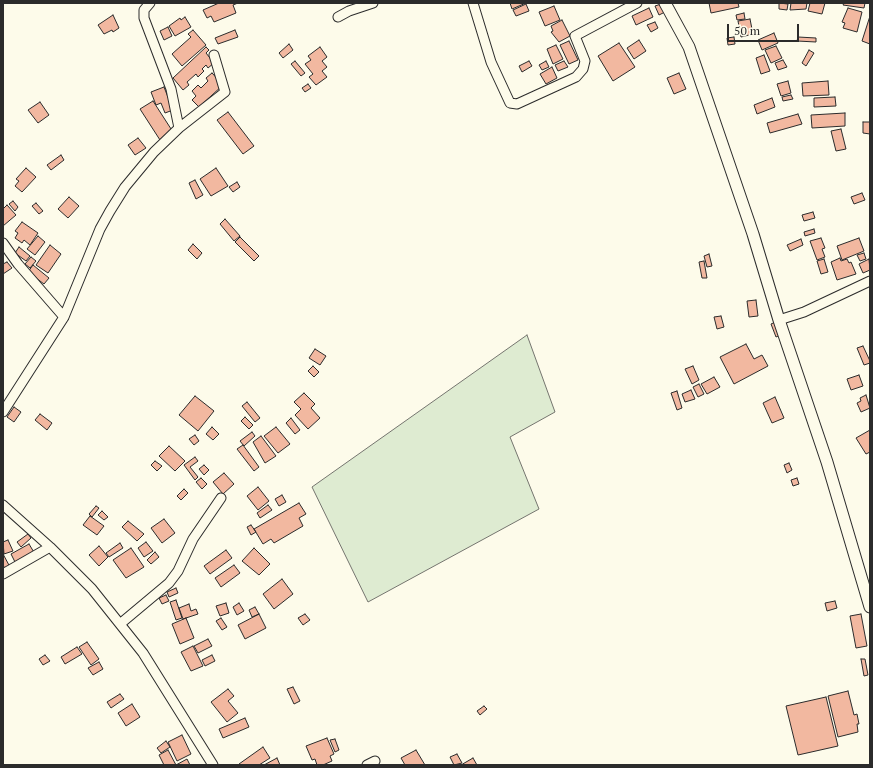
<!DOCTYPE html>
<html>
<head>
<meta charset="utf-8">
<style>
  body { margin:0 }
  #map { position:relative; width:873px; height:768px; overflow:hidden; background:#fdfbea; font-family:"PT Serif",serif }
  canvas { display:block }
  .frame { position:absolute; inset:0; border:4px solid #2b2b2b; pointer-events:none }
  .scale { position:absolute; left:727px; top:24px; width:72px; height:18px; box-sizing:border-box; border:2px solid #2b2b2b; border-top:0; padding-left:5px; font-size:12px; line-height:14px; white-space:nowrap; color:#2b2b2b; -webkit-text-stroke:3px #fdfbea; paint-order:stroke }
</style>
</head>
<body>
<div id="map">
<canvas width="873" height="768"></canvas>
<div class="frame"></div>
<div class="scale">50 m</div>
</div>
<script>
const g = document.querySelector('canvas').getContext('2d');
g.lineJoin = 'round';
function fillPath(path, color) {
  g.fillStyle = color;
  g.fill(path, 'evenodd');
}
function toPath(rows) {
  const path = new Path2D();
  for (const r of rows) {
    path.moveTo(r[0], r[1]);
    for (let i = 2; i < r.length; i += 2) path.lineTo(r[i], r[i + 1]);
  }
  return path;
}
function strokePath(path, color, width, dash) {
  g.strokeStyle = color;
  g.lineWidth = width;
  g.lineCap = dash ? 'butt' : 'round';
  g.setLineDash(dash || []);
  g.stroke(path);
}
const green = toPath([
  [527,335,555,412,510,437,539,509,368,602,312,487,527,335]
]);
fillPath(green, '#deebd1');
strokePath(green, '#74746e', 1);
const building = toPath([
  [219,3,238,3,233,5,236,13,214,22,211,16,207,18,203,10,219,3],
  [510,3,526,3,512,9,510,3],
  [709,3,738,3,739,7,711,13,709,3],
  [779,3,788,4,787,10,779,9,779,3],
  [791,3,807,3,806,9,790,10,791,3],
  [808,3,825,3,822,14,808,11,810,3,808,3],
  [844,3,865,3,864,8,843,5,844,3],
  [526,4,529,11,516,16,513,10,526,4],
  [661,4,665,12,659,15,655,6,661,4],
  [554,6,560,20,545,26,539,12,554,6],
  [649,8,653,17,636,25,632,16,649,8],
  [848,8,862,12,857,32,843,28,845,23,842,22,848,8],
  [744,13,745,19,737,20,736,15,744,13],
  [113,15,119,28,113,32,112,30,104,34,98,25,113,15],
  [870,16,870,44,862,41,870,16],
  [185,17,191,27,175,36,169,26,180,18,181,20,185,17],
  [750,19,753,34,741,37,738,21,750,19],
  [562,20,570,36,559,42,551,32,553,31,551,26,562,20],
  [655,22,658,28,651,32,647,25,655,22],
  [168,27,172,36,164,40,160,31,168,27],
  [193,30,206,45,182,66,172,54,191,37,188,34,193,30],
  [235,30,238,37,218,44,215,38,235,30],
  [774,33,778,43,762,50,758,40,774,33],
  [734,37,735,44,728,45,727,38,734,37],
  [798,37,816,38,816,42,797,41,798,37],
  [639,40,646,51,634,59,627,48,639,40],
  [569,41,578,60,569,64,560,45,569,41],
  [619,43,635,67,613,81,598,56,619,43],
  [289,44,293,50,283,58,279,53,289,44],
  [556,45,563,59,553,64,547,49,556,45],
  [776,46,782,58,771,63,765,50,776,46],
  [206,47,209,50,206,53,214,63,208,68,206,65,202,69,204,71,198,77,196,74,187,82,189,85,183,90,173,78,206,47],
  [320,47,327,57,322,61,327,67,322,71,327,77,316,85,309,77,313,74,305,64,311,60,308,56,320,47],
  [809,50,814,53,806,66,802,63,809,50],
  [764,55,770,71,761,74,756,58,764,55],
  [783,60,787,67,778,70,775,63,783,60],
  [295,61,305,73,301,76,291,64,295,61],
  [529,61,532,66,522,72,519,66,529,61],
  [546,61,549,67,542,70,539,65,546,61],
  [564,61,568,67,558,71,555,65,564,61],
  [552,67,557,78,546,84,540,74,552,67],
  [212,73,223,85,199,107,192,100,196,96,192,91,198,85,201,88,208,81,206,78,212,73],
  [679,73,686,89,674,94,667,78,679,73],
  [788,81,791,93,781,96,777,84,788,81],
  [828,81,829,95,803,96,802,83,828,81],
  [308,84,311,88,305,92,302,88,308,84],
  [164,87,173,110,165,113,161,103,156,105,151,92,164,87],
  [791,95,793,99,783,101,782,97,791,95],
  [835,97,836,106,814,107,814,98,835,97],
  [772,98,775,107,757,114,754,105,772,98],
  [153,101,173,132,160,140,140,109,153,101],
  [40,102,49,115,38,123,28,110,40,102],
  [228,112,254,146,243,154,217,120,228,112],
  [845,113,845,126,812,128,811,115,845,113],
  [798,114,802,124,770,133,767,123,798,114],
  [863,122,870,122,870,134,863,133,863,122],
  [841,129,846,149,836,151,831,131,841,129],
  [138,138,146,148,135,155,128,145,138,138],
  [61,155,64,160,51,170,47,165,61,155],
  [26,168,36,177,22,192,15,186,19,181,16,179,26,168],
  [216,168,228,186,211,196,200,179,216,168],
  [195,180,203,195,196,199,189,183,195,180],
  [237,182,240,187,233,192,229,187,237,182],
  [862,193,865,200,854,204,851,197,862,193],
  [69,197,79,206,68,218,58,209,69,197],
  [13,201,18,207,15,211,9,204,13,201],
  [36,203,43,211,39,214,32,206,36,203],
  [7,205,16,215,3,226,3,209,7,205],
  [813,212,815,218,804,221,802,215,813,212],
  [225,219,240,236,234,241,220,224,225,219],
  [22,222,38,233,30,245,24,240,22,243,15,238,18,233,15,231,22,222],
  [814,229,815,233,805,236,804,232,814,229],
  [38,236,45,242,35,255,27,249,38,236],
  [240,237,259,256,254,261,235,242,240,237],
  [821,238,825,248,822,249,825,257,817,260,810,241,821,238],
  [859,238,864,251,842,260,837,246,859,238],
  [801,239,803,245,790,251,787,245,801,239],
  [193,244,202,253,197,259,188,250,193,244],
  [50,245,61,254,48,273,36,265,50,245],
  [19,247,30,256,26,261,15,253,19,247],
  [864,253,866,259,860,261,857,255,864,253],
  [709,254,712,266,707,267,704,256,709,254],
  [31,257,36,261,30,268,25,264,31,257],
  [840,258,841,261,847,259,849,263,851,262,856,274,837,280,831,262,840,258],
  [824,259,828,272,821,274,817,261,824,259],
  [869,259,870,270,863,273,859,264,869,259],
  [704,261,707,278,702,278,699,262,704,261],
  [7,262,12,268,3,274,3,264,7,262],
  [33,265,49,278,44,284,28,272,33,265],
  [756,300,758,316,749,317,747,301,756,300],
  [721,316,724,327,717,329,714,317,721,316],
  [780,320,785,333,776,337,771,324,780,320],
  [746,344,754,359,762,355,768,366,734,384,720,357,746,344],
  [863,346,870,361,870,363,864,365,857,348,863,346],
  [315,349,326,356,320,365,309,358,315,349],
  [313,366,319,372,314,377,308,371,313,366],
  [693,366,699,380,692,384,685,369,693,366],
  [859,375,863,386,851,390,847,379,859,375],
  [714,377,720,387,707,394,701,384,714,377],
  [699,384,704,394,698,397,693,387,699,384],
  [691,390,695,399,685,402,682,394,691,390],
  [677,391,682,408,677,410,671,393,677,391],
  [304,393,315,404,311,408,320,418,308,429,295,415,301,409,294,402,304,393],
  [866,395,870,408,861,412,857,403,861,401,860,398,866,395],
  [195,396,214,411,198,431,179,415,195,396],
  [775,397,784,418,772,423,763,403,775,397],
  [247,402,260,418,255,422,242,406,247,402],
  [14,407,21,412,14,422,7,417,14,407],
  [40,414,52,423,47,430,35,420,40,414],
  [245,417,253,425,249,429,241,421,245,417],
  [291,418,300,430,295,434,286,423,291,418],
  [212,427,219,434,213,440,206,434,212,427],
  [276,427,290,444,278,453,264,436,276,427],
  [870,430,870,452,866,454,856,438,870,430],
  [252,432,255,436,244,446,240,441,252,432],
  [195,435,199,441,194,445,189,439,195,435],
  [261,436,276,456,265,463,253,442,261,436],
  [243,445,259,467,254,471,237,449,243,445],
  [169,446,185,461,175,471,159,456,169,446],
  [195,457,198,461,190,467,198,477,195,480,184,465,195,457],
  [155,461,162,466,157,471,151,465,155,461],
  [789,463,792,470,787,473,784,465,789,463],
  [204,465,209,470,204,475,199,469,204,465],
  [224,473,234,484,223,494,213,482,224,473],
  [201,478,207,484,202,489,196,482,201,478],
  [797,478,799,484,793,486,791,480,797,478],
  [258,487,269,501,258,510,247,496,258,487],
  [184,489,188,493,181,500,177,496,184,489],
  [282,495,286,502,279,506,275,499,282,495],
  [299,503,306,514,299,518,303,526,274,543,271,539,263,544,254,529,299,503],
  [268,505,272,510,260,518,257,513,268,505],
  [96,506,99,508,92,517,89,514,96,506],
  [102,511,108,517,104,520,98,515,102,511],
  [90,516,104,526,97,535,83,525,90,516],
  [164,519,175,533,162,543,151,528,164,519],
  [128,521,144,534,137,541,122,527,128,521],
  [251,525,256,532,251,535,247,527,251,525],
  [28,534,31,538,21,547,17,542,28,534],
  [8,540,13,551,4,554,3,542,8,540],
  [146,542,153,551,144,557,138,548,146,542],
  [120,543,123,548,109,557,106,553,120,543],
  [29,544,35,554,16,564,11,554,29,544],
  [99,546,108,557,99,566,89,555,99,546],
  [131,548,144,567,126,578,113,560,131,548],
  [254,548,270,564,259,575,242,561,254,548],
  [226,550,232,558,210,574,204,566,226,550],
  [155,552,159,557,151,564,147,560,155,552],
  [3,554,10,567,5,569,3,565,3,554],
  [234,565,240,573,221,587,215,578,234,565],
  [282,579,293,594,274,609,263,594,282,579],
  [176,588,178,593,169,597,167,592,176,588],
  [166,595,169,601,162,604,159,598,166,595],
  [176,600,182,618,176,620,170,602,176,600],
  [835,601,837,608,827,611,825,603,835,601],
  [226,603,229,613,220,616,216,606,226,603],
  [239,603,244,611,237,615,233,607,239,603],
  [189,604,191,611,196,609,198,614,183,619,179,608,189,604],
  [255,607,259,614,252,617,249,610,255,607],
  [259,614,266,628,245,639,238,625,259,614],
  [305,614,310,620,303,625,298,618,305,614],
  [861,614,867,646,856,648,850,616,861,614],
  [186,618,194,638,180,644,172,624,186,618],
  [221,618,227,627,222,630,216,621,221,618],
  [208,639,212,646,198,653,194,646,208,639],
  [87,642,99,659,91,665,79,647,87,642],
  [193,646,203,666,191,671,181,652,193,646],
  [77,647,82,654,65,664,61,657,77,647],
  [45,655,50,661,43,665,39,659,45,655],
  [212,655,215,661,205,666,202,660,212,655],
  [861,659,865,659,868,675,864,676,861,659],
  [99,662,103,669,93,675,88,668,99,662],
  [293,687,300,701,294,704,287,689,293,687],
  [228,689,234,696,228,701,238,713,227,722,211,702,228,689],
  [848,691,854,715,857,714,859,724,857,724,858,732,838,737,828,696,848,691],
  [120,694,124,699,111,708,107,702,120,694],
  [826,697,838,746,798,755,786,706,826,697],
  [132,704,140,717,126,726,118,713,132,704],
  [484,706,487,709,480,715,477,711,484,706],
  [245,718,249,727,223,738,219,729,245,718],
  [182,735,191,754,177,761,168,742,182,735],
  [327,738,334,754,330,756,332,761,323,765,317,765,315,759,312,760,306,746,327,738],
  [335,739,339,750,335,752,330,740,335,739],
  [166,741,170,747,161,753,157,748,166,741],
  [263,747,270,758,259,765,239,765,239,764,263,747],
  [168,750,176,765,187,759,190,765,164,765,159,755,168,750],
  [416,750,425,765,405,765,401,758,416,750],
  [457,754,462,763,454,765,450,757,457,754],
  [277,758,280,765,264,765,277,758],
  [473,758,477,765,461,765,473,758]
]);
fillPath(building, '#f2b8a0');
strokePath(building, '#2b2b2b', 1);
const minor = toPath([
  [473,3,491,62,510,103,517,104,576,77,583,69,585,61,575,36,637,3],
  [338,17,349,11,373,3],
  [179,128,225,92,214,55],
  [3,243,18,264,64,317],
  [779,320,804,312,870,281],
  [3,412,64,317,100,229,110,211,125,187,154,152,179,128,171,89,144,18,144,10,150,3],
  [3,505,50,547,92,589,143,653,213,765],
  [3,574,50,547],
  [120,624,169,583,178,571,193,539,221,498],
  [367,765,375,761]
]);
const tertiary = toPath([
  [665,3,689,47,753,234,779,320,827,462,870,607]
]);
strokePath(minor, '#2b2b2b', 11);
strokePath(tertiary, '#2b2b2b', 13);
strokePath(minor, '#fdfbea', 9);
strokePath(tertiary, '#fdfbea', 11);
</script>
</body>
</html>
